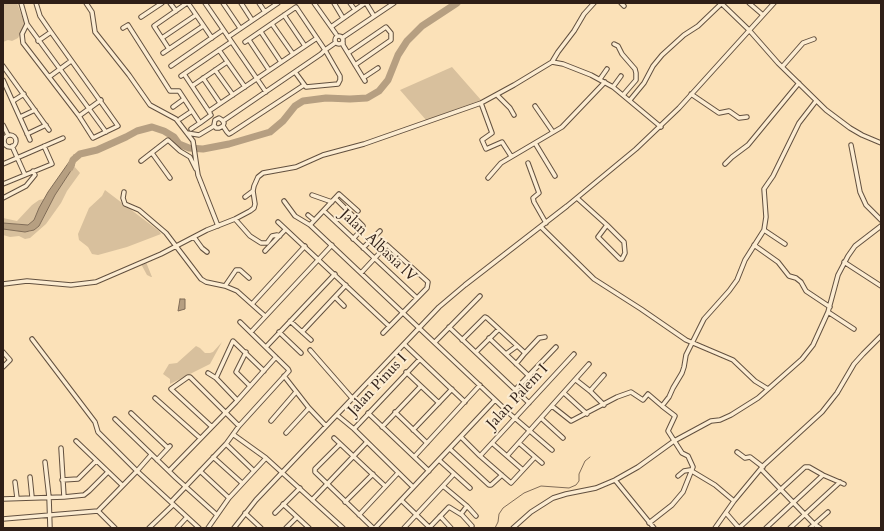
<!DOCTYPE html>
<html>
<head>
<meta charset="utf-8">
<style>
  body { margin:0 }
  #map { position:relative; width:884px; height:531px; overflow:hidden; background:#fbe1b8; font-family:Cardo,serif }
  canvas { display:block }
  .frame { position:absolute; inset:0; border:4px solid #2f1f17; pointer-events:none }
</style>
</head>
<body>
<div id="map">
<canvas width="884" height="531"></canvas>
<div class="frame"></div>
</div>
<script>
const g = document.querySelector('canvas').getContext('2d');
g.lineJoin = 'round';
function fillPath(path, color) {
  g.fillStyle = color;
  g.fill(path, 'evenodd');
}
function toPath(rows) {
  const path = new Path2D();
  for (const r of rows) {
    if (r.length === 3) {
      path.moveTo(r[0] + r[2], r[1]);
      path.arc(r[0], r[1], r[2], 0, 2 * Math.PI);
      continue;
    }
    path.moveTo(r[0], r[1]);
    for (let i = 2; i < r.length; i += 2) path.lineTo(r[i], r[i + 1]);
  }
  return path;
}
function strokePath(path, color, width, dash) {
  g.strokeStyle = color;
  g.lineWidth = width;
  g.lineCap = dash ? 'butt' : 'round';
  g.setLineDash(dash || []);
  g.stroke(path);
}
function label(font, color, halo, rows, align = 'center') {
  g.font = font + ' Cardo,serif';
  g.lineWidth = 4;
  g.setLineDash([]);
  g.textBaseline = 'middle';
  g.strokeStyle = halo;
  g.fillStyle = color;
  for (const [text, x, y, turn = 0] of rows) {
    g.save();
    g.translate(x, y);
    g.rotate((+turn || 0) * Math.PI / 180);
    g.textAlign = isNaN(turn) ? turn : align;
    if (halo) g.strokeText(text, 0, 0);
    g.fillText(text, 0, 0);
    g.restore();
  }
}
fillPath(toPath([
  [3,3,17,3,25,24,18,38,12,41,8,40,3,42],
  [452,67,481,100,426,120,400,90],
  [74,166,80,173,67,191,61,203,46,224,30,238,25,239,19,236,10,237,3,235,3,229,29,232,39,226,55,195],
  [105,190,159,231,161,234,127,247,98,255,92,254,88,247,79,240,78,234,89,208,102,196],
  [44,199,34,220,28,225,3,223,3,218,17,221,32,205,39,200],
  [146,262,152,277,151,277,147,275,141,264],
  [222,342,210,364,170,384,170,379,163,374,169,364,177,363,196,346,200,348,205,353,210,353,213,352]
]), '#d8c09d');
const water = toPath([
  [74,155,74,166,55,195,39,226,34,230,25,232,3,229,3,223,28,225,34,220,39,208,48,192,74,155],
  [180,299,185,299,185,309,178,311,180,299]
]);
fillPath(water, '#b69f81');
strokePath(water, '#806c57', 1);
strokePath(toPath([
  [495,528,498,522,499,514,503,508,524,493,541,486,569,488,576,485,579,481,579,474,585,461,590,457]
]), '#806c57', 1);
strokePath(toPath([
  [70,168,73,160,80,154,97,150,126,137,137,131,152,127,164,131,174,137,179,144,189,148,203,149,229,144,270,132,283,121,295,106,303,101,326,98,350,99,367,98,379,91,388,80,398,55,407,41,422,26,457,3]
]), '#b69f81', 7);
const street = toPath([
  [21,3,27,24,22,34,23,43,79,116,93,138,118,126,51,32,40,16,36,3],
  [86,3,92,12,95,32,129,75,150,105,176,119,193,141,198,175,218,226],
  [170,3,176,11],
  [188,3,212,38],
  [205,3,266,92],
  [223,3,240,28],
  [241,3,252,20],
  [259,3,265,12],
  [314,3,336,34],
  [334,3,343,18],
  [350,3,355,10],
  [366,3,374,16],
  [621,3,624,6],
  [721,3,749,30,778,63,826,110,850,128,862,135,881,143],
  [749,3,763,15],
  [284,15,305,46],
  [141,17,162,3],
  [27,24,106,132],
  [272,24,293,54],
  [331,27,365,3],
  [123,28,128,25,170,91,179,91,200,123,211,115],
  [261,32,281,62],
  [339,40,4],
  [228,37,278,3],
  [162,38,196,15],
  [342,38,394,3],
  [249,40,269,70],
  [38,41,51,32],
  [245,42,296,7,325,50,340,76,340,80,338,84,306,87,295,72],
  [343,42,343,45,365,81],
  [614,44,618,46,622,54,635,69,636,73,636,80,624,94],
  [169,49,154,26,187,3],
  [219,50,245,87],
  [163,53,203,26],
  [348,53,386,27,391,33,391,40,355,65],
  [552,62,558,52,574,31,584,14,594,3],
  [3,66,49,130],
  [171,66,223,30],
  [782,67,803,43,814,39],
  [215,70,233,95],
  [184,74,192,86],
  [181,76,231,42],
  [49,77,71,61],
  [203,78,220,103],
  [363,78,378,68],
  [600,79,607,69],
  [3,80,30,140],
  [613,87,621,76],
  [691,94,719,113,729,111,739,118,747,117],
  [497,95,510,108,514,115],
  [630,100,644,83,653,66,662,55,684,35,698,26,722,3],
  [13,101,24,94],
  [481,103,492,133,482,140,486,149,502,142,511,156],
  [535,106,553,132],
  [173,107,184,99],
  [209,111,317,38],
  [210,113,192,86,227,62],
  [79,116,101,100],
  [20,117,35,110],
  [180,119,192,111],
  [223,121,321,54,325,50,335,43],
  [3,125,8,135],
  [223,126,219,128,216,128,214,125,215,120,219,118,222,120,224,123,223,126,227,132,229,134,231,133,304,85],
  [191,129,200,123],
  [187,133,199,135,214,126],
  [27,134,46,125],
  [10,141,6],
  [535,143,555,176],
  [851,145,860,192,866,205,881,220],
  [12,146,25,175],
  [152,153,170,178],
  [141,161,168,140,180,151,190,157,196,169],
  [528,163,539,193,533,198,534,202,546,223],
  [3,164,63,138],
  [725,164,732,157,748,145,799,83],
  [488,178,501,163,562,127,605,82],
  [3,184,52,164,44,146],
  [124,192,123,198,125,204,139,210,166,233,201,279,206,282,225,286,237,291,265,316],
  [312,195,332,202],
  [245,197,253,191],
  [3,198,26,186,35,175,33,171],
  [577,198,607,225],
  [336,199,363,226,362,229,353,239],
  [284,201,295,216,310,225,510,414,552,450],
  [324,211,417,298],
  [308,215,314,220],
  [235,219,250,236,261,243,267,243,272,236,277,235,280,236],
  [278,222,389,326],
  [310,225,339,194,358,211],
  [607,225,624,242,625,253,622,259,620,259,598,237,607,225],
  [541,227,594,279,641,309,686,340,733,360,755,381,768,389],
  [764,230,785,244],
  [194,237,202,248,207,252],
  [754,245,778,262,789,276,796,278,801,282,806,291,830,307],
  [363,248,380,231],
  [265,251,285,230],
  [844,262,881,286],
  [361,273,387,245,428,282,427,288,383,333],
  [3,284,27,281,71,285,96,282,161,254,207,230,235,219,250,211,254,208,255,204,253,191,254,186,258,177,263,173,296,167,323,155,364,144,481,103,514,85,552,62,563,64,591,75,613,87,661,127],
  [225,286,236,270,240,270,249,278],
  [335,297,344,306],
  [252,304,305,246],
  [828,312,854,329],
  [290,321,311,340],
  [449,327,529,403],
  [251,332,332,245],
  [279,332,301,353],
  [302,332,346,285],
  [489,338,529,376],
  [32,339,95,422,98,432,137,471,151,455],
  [462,340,485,317,487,318,525,353,516,364],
  [435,342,480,296],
  [404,344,465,402],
  [266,347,335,274],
  [310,350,352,398],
  [3,352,10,360,3,367],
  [246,352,236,372,250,386],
  [476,352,499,329],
  [525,353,539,338,545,337],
  [506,354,517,346],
  [406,372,439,403],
  [208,373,216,378,237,400],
  [284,376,309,408,326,426],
  [216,378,233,341,264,371],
  [576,380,590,391,604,405],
  [171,389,188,377,190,377,239,426,226,444,171,502],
  [171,389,211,426],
  [515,390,556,347],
  [590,391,604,375],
  [564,393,587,414],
  [155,398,200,438],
  [552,406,571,421,617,397,631,392,643,400,648,394,662,406,669,397,673,388,682,373,684,367,686,355,704,319,729,291,737,280,745,260,764,230,766,217,764,189,773,176,799,123,816,101],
  [395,412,427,443],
  [131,413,168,448],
  [368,413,429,471],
  [337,415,354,429,413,487],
  [541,418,563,438],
  [115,419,176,478,217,515],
  [271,421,296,392],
  [239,426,289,371,288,369,240,322],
  [382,427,421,386],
  [354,429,420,359],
  [413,430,452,389],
  [286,433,309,408],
  [234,435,266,458,343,528],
  [461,437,480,456,511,483,535,457],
  [334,438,385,486],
  [76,441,122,485],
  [492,443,523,470],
  [519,443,542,463],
  [226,444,254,471],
  [340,444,315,469,315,472,373,528],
  [61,448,64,497],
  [450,449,489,485,491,485,502,475],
  [737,452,745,458,750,457,763,467],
  [415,456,480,385],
  [480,456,574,354],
  [507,456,589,364],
  [213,457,242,483],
  [157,460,170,446],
  [439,460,470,488],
  [45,462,49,497,50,528],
  [761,469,814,524,820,528],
  [169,471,236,402,276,357],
  [200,471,229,498],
  [678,476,684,471,690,470,715,485,734,501],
  [30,477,32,497],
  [62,480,78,479,96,461],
  [615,480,654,528],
  [15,482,17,498],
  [443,486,467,506,461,514],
  [3,499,64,497,84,495,89,491,108,472],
  [312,500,367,442],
  [401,500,430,528],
  [345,502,373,474],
  [283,504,309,528],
  [467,506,476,516],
  [98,511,115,528],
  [245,513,261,528],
  [275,513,300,488],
  [726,513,739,528],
  [359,515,398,473],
  [440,516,451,528],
  [3,519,98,511,137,471,199,528],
  [649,523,672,505,683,492,693,467,688,456,682,453,668,431,675,416,662,406],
  [149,528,173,505],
  [177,528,187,517],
  [208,528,229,498,266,458],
  [234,528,256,500,439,307,465,285,567,206,636,149,679,108,774,3],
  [286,528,297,517],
  [375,528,495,400],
  [404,528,454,474],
  [429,528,449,507,462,515,472,526,471,528],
  [513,528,531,512,553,498,566,494,596,488,615,480,638,467,674,441,711,421,720,420,731,415,758,398,802,359,813,345,828,312,838,275,848,256,855,246,881,226],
  [715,528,734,501,763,466,822,412,837,393,854,364,863,354,881,336],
  [739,528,805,467,809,467,823,475,844,484],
  [766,528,823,475],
  [790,528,840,482],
  [810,528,828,512]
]);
strokePath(street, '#62503f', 5.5);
strokePath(street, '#fcecd1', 3.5);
label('15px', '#2f1f17', '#fcecd1', [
  ["Jalan Albasia lV",378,246,43],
  ["Jalan Pinus I",378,385,-47],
  ["Jalan Palem I",518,397,-47]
]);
</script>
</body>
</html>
